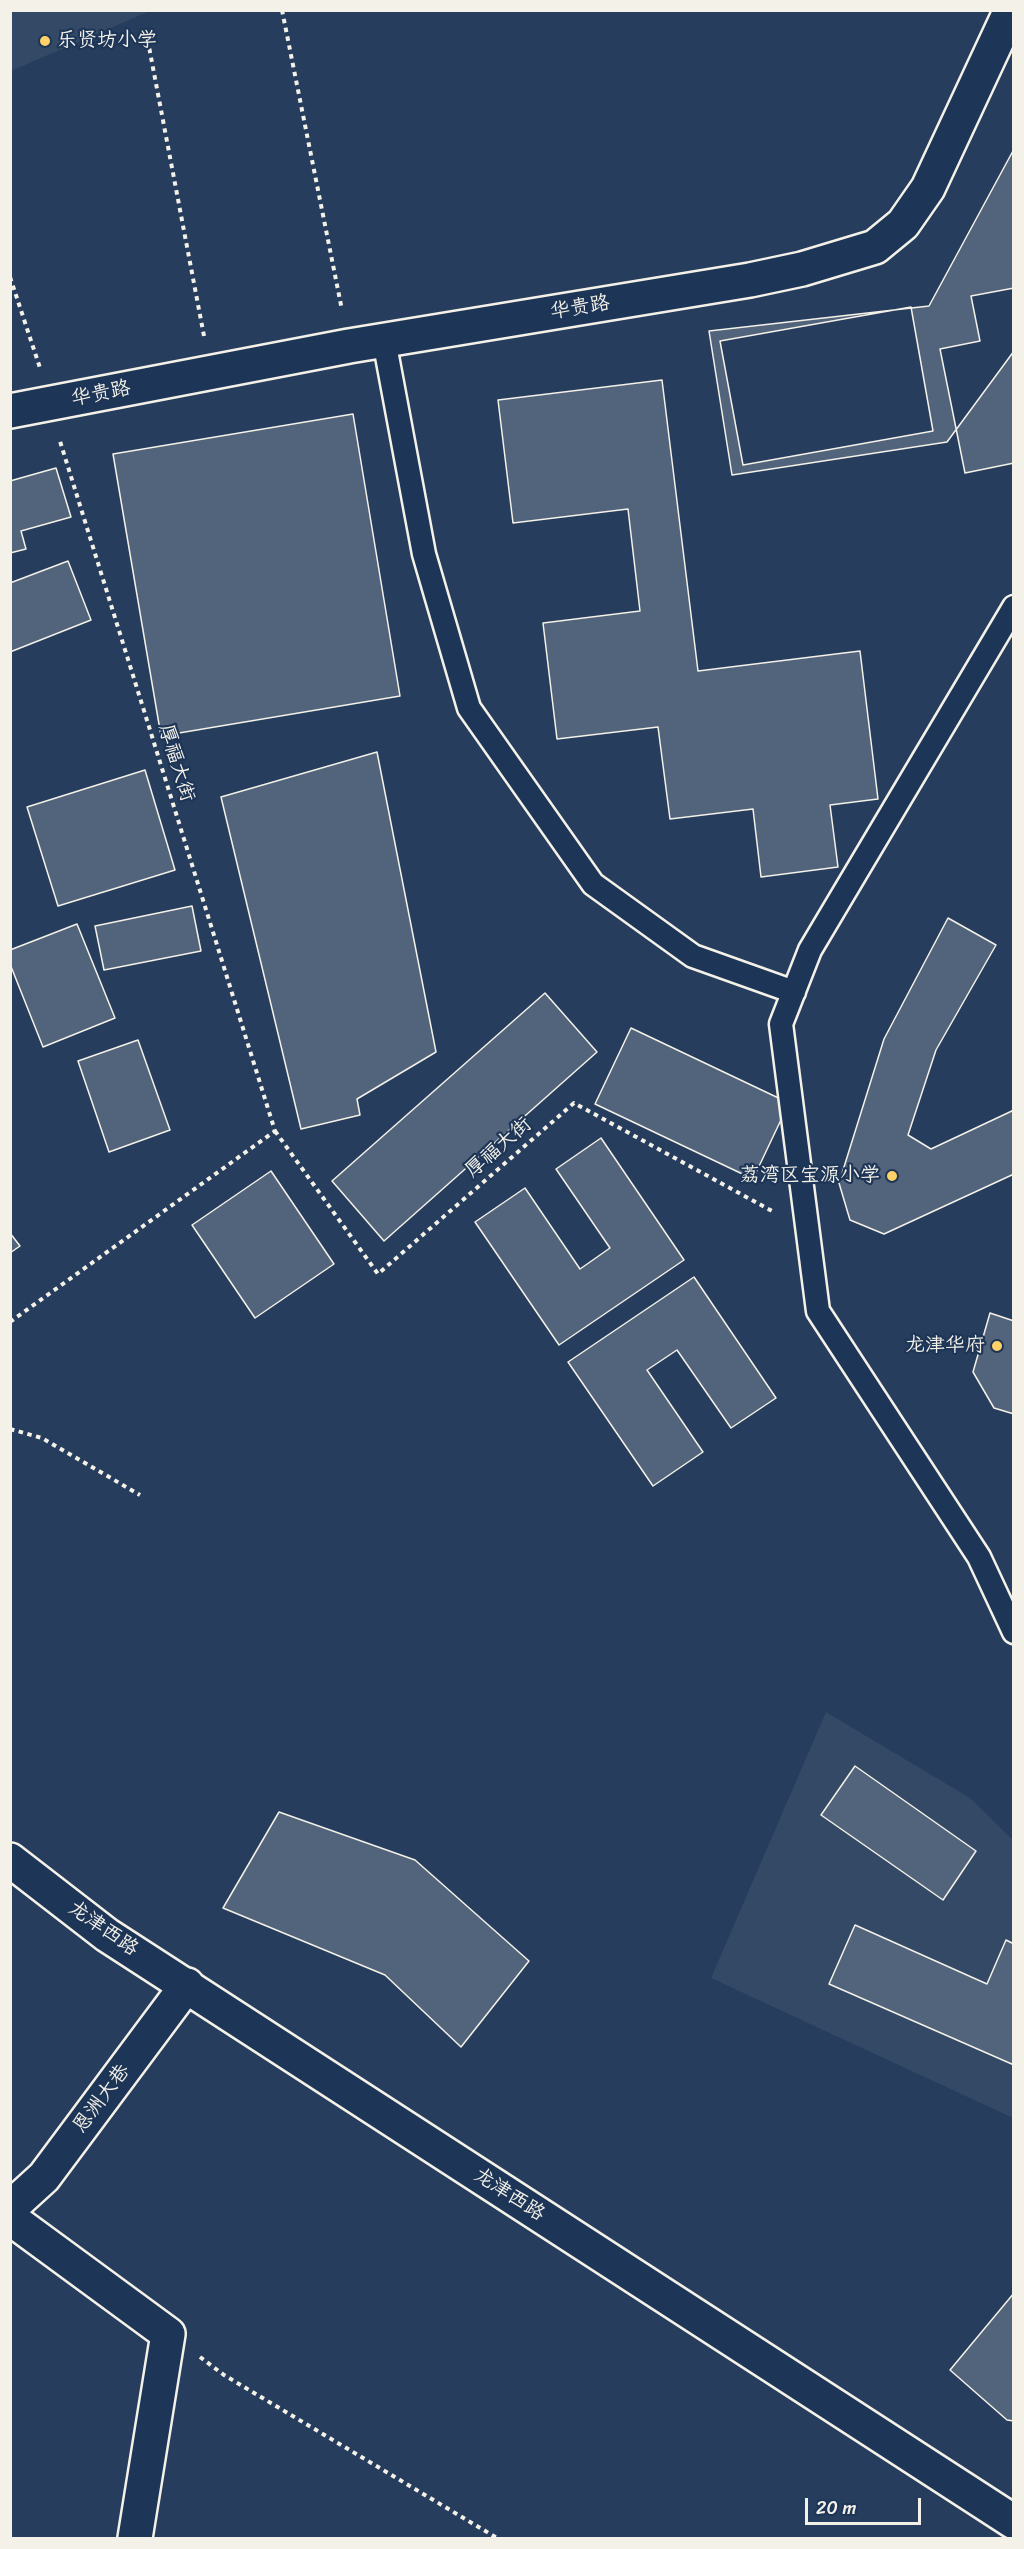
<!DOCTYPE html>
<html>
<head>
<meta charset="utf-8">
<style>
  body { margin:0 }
  #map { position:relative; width:1024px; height:2549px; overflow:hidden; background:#263d5d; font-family:Sriracha,sans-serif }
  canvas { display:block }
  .frame { position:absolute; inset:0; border:12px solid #f4f1e8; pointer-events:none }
  .scale { position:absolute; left:805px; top:2498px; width:116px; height:27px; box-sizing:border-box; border:3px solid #f4f1e8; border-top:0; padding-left:8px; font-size:18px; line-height:21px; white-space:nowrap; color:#f4f1e8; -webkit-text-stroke:4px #1d3557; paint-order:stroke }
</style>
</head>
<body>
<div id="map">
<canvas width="1024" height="2549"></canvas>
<div class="frame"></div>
<div class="scale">20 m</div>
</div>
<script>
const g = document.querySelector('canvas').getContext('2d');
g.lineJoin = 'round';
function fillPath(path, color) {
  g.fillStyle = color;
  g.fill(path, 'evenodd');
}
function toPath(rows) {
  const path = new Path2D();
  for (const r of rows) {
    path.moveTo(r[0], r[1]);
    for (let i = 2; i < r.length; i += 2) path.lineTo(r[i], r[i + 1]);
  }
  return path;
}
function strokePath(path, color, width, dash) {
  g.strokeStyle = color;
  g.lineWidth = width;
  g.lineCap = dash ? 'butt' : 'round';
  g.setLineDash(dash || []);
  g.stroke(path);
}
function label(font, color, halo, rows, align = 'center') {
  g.font = font + ' Sriracha,"LXGW WenKai TC",sans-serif';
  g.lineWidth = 4.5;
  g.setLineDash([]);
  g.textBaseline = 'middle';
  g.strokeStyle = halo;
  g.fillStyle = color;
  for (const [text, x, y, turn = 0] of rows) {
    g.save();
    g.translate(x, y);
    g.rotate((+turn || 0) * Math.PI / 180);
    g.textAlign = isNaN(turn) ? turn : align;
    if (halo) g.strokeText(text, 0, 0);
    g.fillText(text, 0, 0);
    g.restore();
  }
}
fillPath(toPath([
  [11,10,149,10,150,11,11,71],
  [826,1712,970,1798,1013,1840,1013,2118,711,1978]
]), '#334966');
const building = toPath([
  [1014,149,1014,351,947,442,732,475,709,331,929,306,1014,149],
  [1014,288,1014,463,965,473,940,349,980,341,971,296,1014,288],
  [911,307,933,431,743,465,720,341,911,307],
  [662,380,698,671,860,651,878,799,830,805,838,867,761,877,753,809,670,819,658,727,557,739,543,623,640,611,628,509,513,523,498,400,662,380],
  [353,414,400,696,161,736,113,454,353,414],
  [56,468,71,517,21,531,26,549,10,553,10,481,56,468],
  [68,561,91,620,10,652,10,583,68,561],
  [377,752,436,1052,357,1099,360,1115,301,1129,221,797,377,752],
  [145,770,175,870,58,906,27,807,145,770],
  [192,906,201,951,104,970,95,926,192,906],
  [948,918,996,945,936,1050,908,1135,931,1149,1014,1110,1014,1174,884,1234,850,1220,839,1183,884,1039,948,918],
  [77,924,115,1018,43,1047,10,964,10,950,77,924],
  [545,993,597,1052,384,1241,332,1181,545,993],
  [631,1028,789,1103,753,1179,595,1104,631,1028],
  [138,1040,170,1130,109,1152,78,1061,138,1040],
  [601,1138,684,1260,559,1345,475,1222,525,1188,580,1269,610,1248,556,1169,601,1138],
  [271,1171,334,1264,255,1318,192,1225,271,1171],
  [10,1233,20,1246,10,1253,10,1233],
  [694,1277,776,1398,731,1428,677,1350,647,1370,703,1452,653,1486,568,1362,694,1277],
  [990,1313,1014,1321,1014,1414,994,1408,973,1372,990,1313],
  [855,1766,976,1851,943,1900,821,1815,855,1766],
  [279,1812,415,1860,529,1961,461,2047,385,1975,223,1908,279,1812],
  [855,1925,987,1984,1006,1940,1014,1944,1014,2065,829,1984,855,1925],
  [1014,2293,1014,2421,1007,2420,950,2370,1014,2293]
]);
fillPath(building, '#52647b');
strokePath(building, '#f4f1e8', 1.5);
const lane = toPath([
  [384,340,424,554,469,708,593,884,693,956,794,992],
  [1014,607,810,950,781,1024,818,1311,979,1557,1014,1632]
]);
const street = toPath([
  [10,2208,44,2177,187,1985],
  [10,2218,168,2334,135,2538]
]);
const secondary = toPath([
  [10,411,349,346,750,280,802,269,875,247,903,224,928,188,1011,10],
  [10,1860,107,1935,1014,2522]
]);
strokePath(lane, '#f4f1e8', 27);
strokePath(street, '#f4f1e8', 38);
strokePath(secondary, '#f4f1e8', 38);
strokePath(toPath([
  [282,10,342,310],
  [146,31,204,336],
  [10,277,40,368],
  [275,1131,378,1274,574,1103,772,1211],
  [10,1322,275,1131,59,438],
  [10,1429,42,1438,140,1495],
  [200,2357,224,2375,497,2538]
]), '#f4f1e8', 4, [4.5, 4.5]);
strokePath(lane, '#1d3557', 22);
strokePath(street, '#1d3557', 33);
strokePath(secondary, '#1d3557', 33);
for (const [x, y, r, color] of [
  [45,41,6,"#ffd166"],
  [892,1176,6,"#ffd166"],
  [997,1346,6,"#ffd166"]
]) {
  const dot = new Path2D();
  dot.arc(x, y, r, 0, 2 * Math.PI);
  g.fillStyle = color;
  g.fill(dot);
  strokePath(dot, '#1d3557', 2);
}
label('20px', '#f4f1e8', '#1d3557', [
  ["乐贤坊小学",57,41,"left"],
  ["荔湾区宝源小学",880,1176],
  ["龙津华府",985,1346]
], 'right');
label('20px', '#f4f1e8', '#1d3557', [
  ["华贵路",580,308,-9],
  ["华贵路",101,394,-11],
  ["厚福大街",176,763,73],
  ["厚福大街",499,1148,-41],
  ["龙津西路",103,1929,35],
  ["恩洲大巷",102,2099,-53],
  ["龙津西路",509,2195,33]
]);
</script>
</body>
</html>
